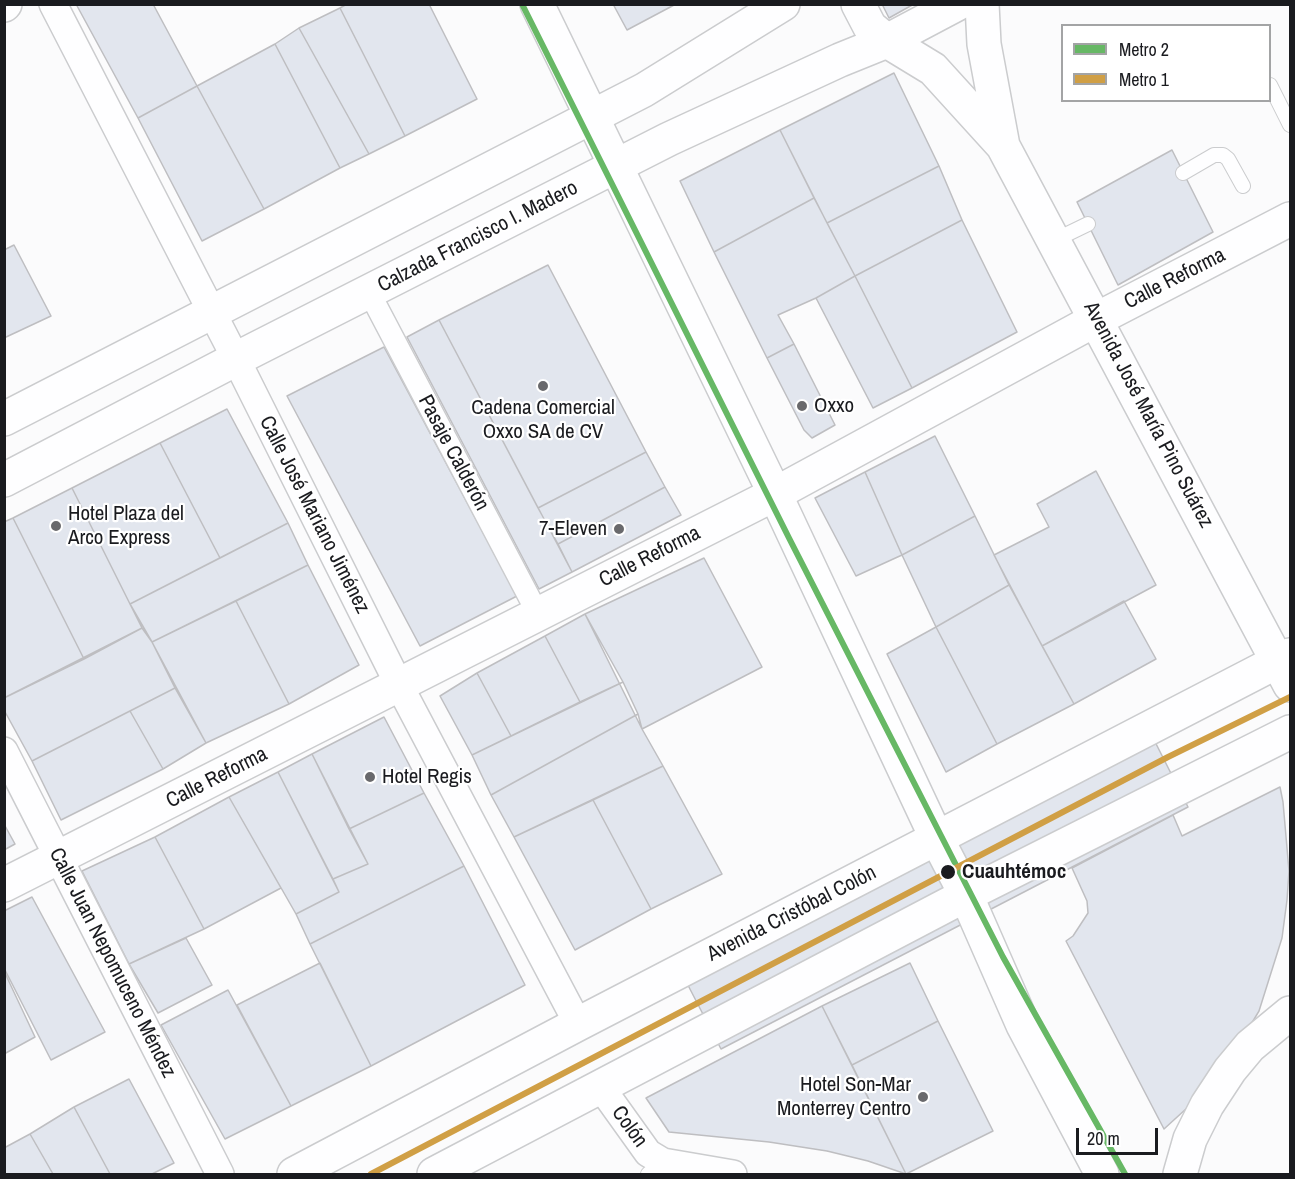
<!DOCTYPE html>
<html>
<head>
<meta charset="utf-8">
<style>
  body { margin:0 }
  #map { position:relative; width:1295px; height:1179px; overflow:hidden; background:#fbfbfc; font-family:"Archivo Narrow",sans-serif }
  canvas { display:block }
  .frame { position:absolute; inset:0; border:6px solid #1a1b1f; pointer-events:none }
  .legend { position:absolute; left:1061px; top:24px; width:210px; height:78px; box-sizing:border-box; background:#fff; border:2px solid #a3a4a5; margin:0; padding:8px 10px; list-style:none; font-size:18px; color:#1a1b1f }
  .legend li { display:flex; align-items:center; gap:12px; height:30px }
  .legend b { width:30px; border:2px solid #a3a4a5 }
  .scale { position:absolute; left:1076px; top:1128px; width:82px; height:27px; box-sizing:border-box; border:3px solid #1a1b1f; border-top:0; padding-left:8px; font-size:18px; line-height:21px; white-space:nowrap; color:#1a1b1f; -webkit-text-stroke:4px #fff; paint-order:stroke }
</style>
</head>
<body>
<div id="map">
<canvas width="1295" height="1179"></canvas>
<div class="frame"></div>
<ul class="legend">
<li><b style="height:8px;background:#67b865"></b>Metro 2</li>
<li><b style="height:8px;background:#d09f45"></b>Metro 1</li>
</ul>
<div class="scale">20 m</div>
</div>
<script>
const g = document.querySelector('canvas').getContext('2d');
g.lineJoin = 'round';
function fillPath(path, color) {
  g.fillStyle = color;
  g.fill(path, 'evenodd');
}
function toPath(rows) {
  const path = new Path2D();
  for (const r of rows) {
    path.moveTo(r[0], r[1]);
    for (let i = 2; i < r.length; i += 2) path.lineTo(r[i], r[i + 1]);
  }
  return path;
}
function strokePath(path, color, width, dash) {
  g.strokeStyle = color;
  g.lineWidth = width;
  g.lineCap = dash ? 'butt' : 'round';
  g.setLineDash(dash || []);
  g.stroke(path);
}
function label(font, color, halo, rows, align = 'center') {
  g.font = font + ' "Archivo Narrow",sans-serif';
  g.lineWidth = 4.5;
  g.setLineDash([]);
  g.textBaseline = 'middle';
  g.strokeStyle = halo;
  g.fillStyle = color;
  for (const [text, x, y, turn = 0] of rows) {
    g.save();
    g.translate(x, y);
    g.rotate((+turn || 0) * Math.PI / 180);
    g.textAlign = isNaN(turn) ? turn : align;
    if (halo) g.strokeText(text, 0, 0);
    g.fillText(text, 0, 0);
    g.restore();
  }
}
const building = toPath([
  [76,4,153,4,197,86,138,118,76,4],
  [347,4,429,4,477,99,405,136,340,8,347,4],
  [613,4,676,4,627,30,613,4],
  [882,4,914,4,889,18,882,4],
  [340,8,405,136,369,154,299,28,340,8],
  [299,28,369,154,340,168,275,44,299,28],
  [275,44,340,168,264,209,197,86,275,44],
  [894,73,939,166,827,223,780,130,894,73],
  [197,86,264,209,202,241,138,118,197,86],
  [780,130,814,198,714,252,680,181,780,130],
  [1172,150,1213,232,1118,285,1077,202,1172,150],
  [939,166,962,220,855,276,827,223,939,166],
  [814,198,855,276,816,298,778,315,794,344,767,358,714,252,814,198],
  [962,220,1017,332,912,388,855,276,962,220],
  [14,245,51,316,4,338,4,250,14,245],
  [548,265,646,452,538,508,439,320,548,265],
  [855,276,912,388,873,408,816,298,855,276],
  [439,320,572,572,539,589,407,337,439,320],
  [794,344,835,425,812,438,804,430,767,358,794,344],
  [384,347,517,596,420,646,287,396,384,347],
  [227,409,288,523,220,558,160,443,227,409],
  [935,436,975,516,902,555,865,472,935,436],
  [160,443,220,558,130,604,72,488,160,443],
  [646,452,665,487,558,544,538,508,646,452],
  [1096,471,1156,585,1042,646,994,555,1049,527,1037,504,1096,471],
  [865,472,902,555,856,576,815,498,865,472],
  [665,487,681,515,572,572,558,544,665,487],
  [72,488,142,628,84,659,13,518,72,488],
  [975,516,1009,585,936,627,902,555,975,516],
  [13,518,84,659,4,698,4,522,13,518],
  [288,523,308,565,152,642,130,604,288,523],
  [704,558,762,667,642,729,585,614,704,558],
  [308,565,359,665,289,704,236,601,308,565],
  [1009,585,1074,704,997,744,936,627,1009,585],
  [236,601,289,704,206,743,152,642,236,601],
  [1124,601,1156,659,1074,704,1042,646,1124,601],
  [585,614,623,682,580,702,545,636,585,614],
  [936,627,997,744,946,772,887,654,936,627],
  [142,628,152,642,175,688,32,761,4,710,4,698,142,628],
  [545,636,580,702,511,736,477,673,545,636],
  [477,673,511,736,472,755,440,696,477,673],
  [623,682,638,714,491,795,472,755,623,682],
  [175,688,206,743,163,769,130,711,175,688],
  [130,711,163,769,61,820,32,761,130,711],
  [638,714,642,729,663,766,514,837,491,795,638,714],
  [384,717,424,793,349,829,312,754,384,717],
  [1145,722,1188,807,721,1049,677,964,1145,722],
  [312,754,368,864,333,879,278,772,312,754],
  [663,766,722,874,651,909,593,800,663,766],
  [278,772,339,892,296,914,229,797,278,772],
  [1280,787,1283,802,1289,871,1287,900,1282,938,1259,1011,1226,1066,1187,1108,1164,1129,1066,941,1073,936,1088,913,1087,901,1072,868,1173,815,1182,836,1280,787],
  [424,793,464,866,310,944,296,914,339,892,333,879,368,864,349,829,424,793],
  [229,797,281,888,204,929,155,837,229,797],
  [593,800,651,909,575,950,514,837,593,800],
  [4,824,15,844,4,850,4,824],
  [155,837,204,929,129,964,82,871,155,837],
  [464,866,525,985,371,1066,310,944,464,866],
  [32,897,105,1032,51,1060,4,968,4,911,32,897],
  [186,938,212,985,158,1013,129,964,186,938],
  [320,963,371,1066,291,1106,237,1005,320,963],
  [910,963,938,1021,852,1065,822,1006,910,963],
  [4,971,35,1037,4,1054,4,971],
  [228,990,291,1106,225,1139,161,1025,228,990],
  [822,1006,906,1174,868,1161,827,1151,769,1142,669,1132,646,1098,822,1006],
  [938,1021,993,1131,906,1174,852,1065,938,1021],
  [129,1079,174,1163,152,1174,110,1174,74,1107,129,1079],
  [74,1107,110,1174,53,1174,30,1134,74,1107],
  [30,1134,53,1174,4,1174,4,1148,30,1134]
]);
fillPath(building, '#e2e6ee');
strokePath(building, '#bebec1', 1.5);
const service = toPath([
  [1270,85,1290,125],
  [1183,173,1214,155,1223,155,1228,159,1243,186],
  [1055,240,1088,224],
  [648,1174,663,1162]
]);
const pedestrian = toPath([
  [369,292,538,614]
]);
const minor = toPath([
  [53,4,236,359,399,685,578,1024],
  [4,751,220,1174],
  [600,1086,648,1153,663,1162,733,1174]
]);
const tertiary = toPath([
  [4,5,5,4],
  [4,885,775,494,1097,319,1290,219]
]);
const primary = toPath([
  [4,419,644,90,783,4],
  [4,480,236,359,669,139,840,60,887,41,957,4],
  [294,1174,578,1024,1290,655],
  [434,1174,966,895,1290,732]
]);
const trunk = toPath([
  [537,4,775,494,937,839,966,895,1023,1025,1102,1174],
  [858,4,870,27,887,41,933,69,1003,146,1290,685],
  [982,4,984,44,1003,146],
  [1180,1174,1190,1139,1207,1105,1230,1070,1250,1046,1290,1013]
]);
strokePath(service, '#cbccce', 16);
strokePath(pedestrian, '#cbccce', 24);
strokePath(minor, '#cbccce', 30);
strokePath(tertiary, '#cbccce', 36);
strokePath(primary, '#cbccce', 36);
strokePath(trunk, '#cbccce', 36);
strokePath(service, '#fefeff', 14);
strokePath(pedestrian, '#fefeff', 21);
strokePath(minor, '#fefeff', 27);
strokePath(tertiary, '#fefeff', 33);
strokePath(primary, '#fefeff', 33);
strokePath(trunk, '#fefeff', 33);
strokePath(toPath([
  [522,4,789,538,1003,957,1125,1174]
]), '#67b865', 6);
strokePath(toPath([
  [371,1174,1168,757,1290,697]
]), '#d09f45', 6);
for (const [x, y, r, color] of [
  [543,386,6,"#69696c"],
  [802,406,6,"#69696c"],
  [56,526,6,"#69696c"],
  [619,529,6,"#69696c"],
  [370,777,6,"#69696c"],
  [948,872,8,"#1a1b1f"],
  [923,1097,6,"#69696c"]
]) {
  const dot = new Path2D();
  dot.arc(x, y, r, 0, 2 * Math.PI);
  g.fillStyle = color;
  g.fill(dot);
  strokePath(dot, '#fff', 2);
}
label('21px', '#1a1b1f', '#fff', [
  ["Calzada Francisco I. Madero",478,237,-27],
  ["Calle Reforma",1175,279,-27],
  ["Avenida José María Pino Suárez",1148,415,62],
  ["Pasaje Calderón",453,453,62],
  ["Calle José Mariano Jiménez",314,515,63],
  ["Calle Reforma",650,557,-27],
  ["Calle Reforma",217,778,-27],
  ["Avenida Cristóbal Colón",792,914,-27],
  ["Calle Juan Nepomuceno Méndez",112,963,63],
  ["Colón",629,1127,54]
]);
label('21px', '#1a1b1f', '#fff', [
  ["Oxxo",814,406],
  ["Cadena Comercial",543,408,"center"],
  ["Oxxo SA de CV",543,432,"center"],
  ["Hotel Plaza del",68,514],
  ["Arco Express",68,538],
  ["7-Eleven",607,529,"right"],
  ["Hotel Regis",382,777],
  ["Hotel Son-Mar",911,1085,"right"],
  ["Monterrey Centro",911,1109,"right"]
], 'left');
label('bold 21px', '#1a1b1f', '#fff', [
  ["Cuauhtémoc",962,872]
], 'left');
</script>
</body>
</html>
